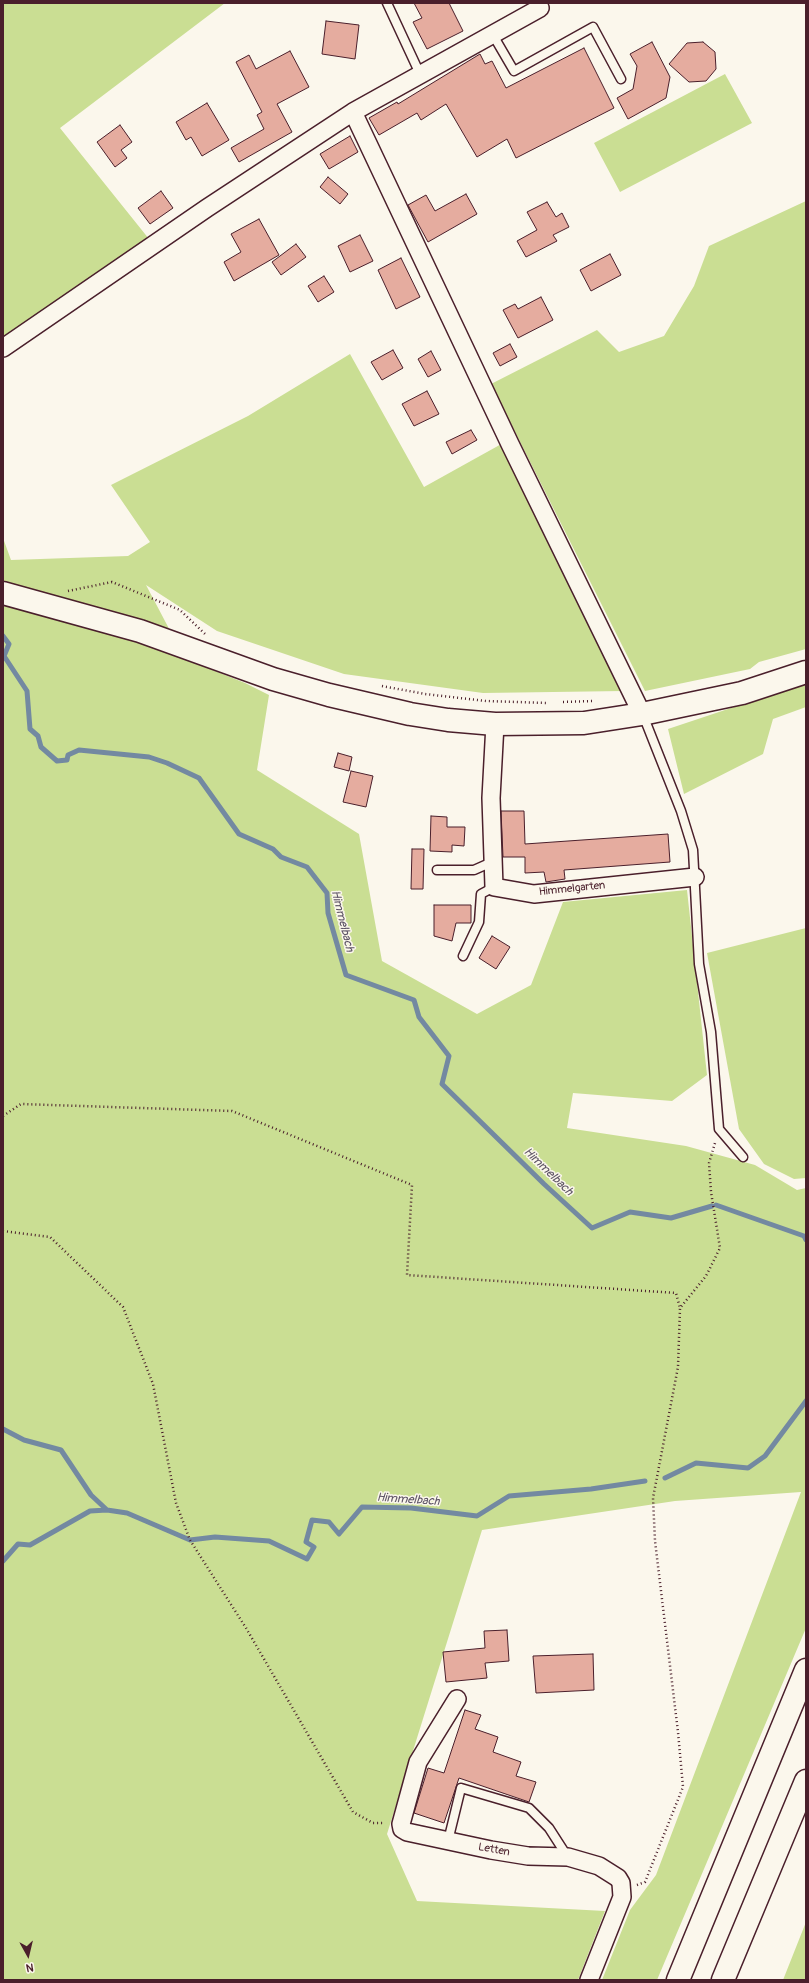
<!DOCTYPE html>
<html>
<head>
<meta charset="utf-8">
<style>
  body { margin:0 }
  #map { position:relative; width:809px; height:1983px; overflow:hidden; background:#fbf7ec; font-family:Pangolin,sans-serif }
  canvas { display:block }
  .frame { position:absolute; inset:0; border:4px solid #4a1f2b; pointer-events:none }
  .north { position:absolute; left:8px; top:1935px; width:40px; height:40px; -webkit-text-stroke:3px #fbf7ec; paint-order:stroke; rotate:172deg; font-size:11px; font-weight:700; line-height:16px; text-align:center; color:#4a1f2b }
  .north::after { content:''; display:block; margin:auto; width:14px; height:18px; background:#4a1f2b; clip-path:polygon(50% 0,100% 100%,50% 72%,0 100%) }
</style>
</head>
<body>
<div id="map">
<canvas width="809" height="1983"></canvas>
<div class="frame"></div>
<div class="north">N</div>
</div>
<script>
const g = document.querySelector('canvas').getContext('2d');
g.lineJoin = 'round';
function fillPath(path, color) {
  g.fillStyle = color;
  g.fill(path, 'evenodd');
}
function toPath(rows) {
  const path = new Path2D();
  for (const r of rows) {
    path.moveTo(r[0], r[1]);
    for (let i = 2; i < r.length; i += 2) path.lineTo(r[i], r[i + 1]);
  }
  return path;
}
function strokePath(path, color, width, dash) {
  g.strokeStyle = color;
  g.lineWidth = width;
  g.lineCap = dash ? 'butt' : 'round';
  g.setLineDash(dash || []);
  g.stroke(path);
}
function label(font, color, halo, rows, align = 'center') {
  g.font = font + ' Pangolin,sans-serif';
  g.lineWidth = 3;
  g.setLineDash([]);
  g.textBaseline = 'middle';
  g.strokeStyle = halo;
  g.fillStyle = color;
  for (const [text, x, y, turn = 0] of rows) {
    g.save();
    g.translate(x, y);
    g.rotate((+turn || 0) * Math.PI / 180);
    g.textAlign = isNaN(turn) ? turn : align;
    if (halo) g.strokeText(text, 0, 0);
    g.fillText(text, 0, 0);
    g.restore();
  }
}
fillPath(toPath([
  [3,3,225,3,60,128,149,239,3,341],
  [725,74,752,123,620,192,594,143],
  [806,201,806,649,759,662,750,669,645,691,491,384,597,330,619,352,664,336,694,286,709,246],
  [350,354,424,487,505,442,623,691,483,693,344,674,217,631,146,585,185,659,245,683,269,695,257,770,359,834,382,961,477,1014,531,985,563,902,687,890,707,1075,672,1101,573,1093,567,1128,686,1146,755,1165,797,1190,806,1188,806,1628,657,1980,602,1980,630,1910,656,1875,801,1492,675,1501,482,1530,387,1834,417,1901,605,1911,578,1980,3,1980,3,538,11,560,128,556,150,542,111,485,248,416],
  [806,683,806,707,773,719,763,754,684,794,668,729],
  [806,928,806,1178,794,1179,764,1164,739,1129,707,953],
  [806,1922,806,1980,783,1980]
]), '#cade93');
strokePath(toPath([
  [3,636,9,644,4,656,27,691,30,729,38,736,41,747,57,761,67,760,68,755,79,750,149,757,167,763,199,778,239,834,273,849,281,857,307,867,327,893,328,913,346,975,414,1000,419,1017,449,1056,442,1084,544,1184,592,1228,630,1212,671,1218,712,1206],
  [716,1205,804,1236,806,1240],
  [3,1429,24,1440,61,1450,91,1495,107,1510,127,1513,190,1540,215,1537,269,1541,307,1559,314,1547,306,1542,312,1520,329,1522,339,1534,362,1507,411,1508,477,1516,509,1496,591,1489,645,1481],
  [665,1478,696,1463,748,1468,765,1456,806,1401],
  [3,1561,18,1544,30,1545,90,1511,107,1510]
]), '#7389a1', 5);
const building = toPath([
  [414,3,449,3,463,31,427,49,413,22,422,18,414,3],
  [326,21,359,25,355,59,322,54,326,21],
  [652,42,670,77,666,98,628,119,617,98,633,89,637,66,630,54,652,42],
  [703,42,715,52,716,69,706,81,689,82,669,64,687,43,703,42],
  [584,48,614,108,516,158,507,139,477,157,446,104,421,120,417,113,379,135,369,118,397,102,398,104,480,54,485,64,492,61,506,88,584,48],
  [290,51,309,87,277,104,292,132,239,162,231,148,264,129,257,115,262,112,236,62,249,55,256,69,290,51],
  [207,103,229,140,202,156,191,137,186,140,176,122,207,103],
  [120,125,132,142,121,150,127,158,115,167,97,142,120,125],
  [350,136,358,152,329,169,320,154,350,136],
  [328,177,348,194,340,204,320,187,328,177],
  [161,191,173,208,150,224,138,208,161,191],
  [466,194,477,214,428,242,408,205,426,195,435,211,466,194],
  [547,202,556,217,562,213,569,227,553,235,557,241,526,257,517,241,537,230,527,212,547,202],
  [259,219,279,255,234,281,224,262,241,252,231,234,259,219],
  [360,235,373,261,350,272,338,246,360,235],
  [296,244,306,257,281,275,272,262,296,244],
  [610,254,621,275,591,291,580,270,610,254],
  [401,258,420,297,396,309,378,270,401,258],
  [324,276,334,292,318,302,308,286,324,276],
  [541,297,553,320,518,338,503,310,515,304,518,309,541,297],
  [510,344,517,357,500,366,493,353,510,344],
  [393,350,403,368,382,380,371,362,393,350],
  [431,351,441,370,428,377,418,359,431,351],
  [427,391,439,414,414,426,402,404,427,391],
  [471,430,477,440,452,454,446,442,471,430],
  [338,753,352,757,349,771,334,767,338,753],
  [351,771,373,776,366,807,343,802,351,771],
  [501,811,524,811,525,844,668,834,670,862,564,870,565,879,546,882,544,872,525,873,525,857,503,857,501,811],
  [431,816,447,817,447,827,465,827,464,846,452,845,452,852,430,851,431,816],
  [412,849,424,849,423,889,411,889,412,849],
  [434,905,471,905,471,923,456,923,452,941,434,936,434,905],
  [492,936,510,947,496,969,479,958,492,936],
  [507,1630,509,1661,485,1663,487,1678,446,1682,443,1652,485,1648,484,1631,507,1630],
  [593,1654,594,1690,536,1693,533,1656,593,1654],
  [465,1710,481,1715,475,1729,498,1737,493,1752,521,1762,516,1776,536,1782,529,1802,459,1778,444,1823,414,1813,428,1768,444,1773,465,1710]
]);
fillPath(building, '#e5ac9f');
strokePath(building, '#4a1f2b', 1);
const lane = toPath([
  [387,3,420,74],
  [493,35,514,71,593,27,621,79],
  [643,715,681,811,693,850,699,964,711,1032,719,1129,743,1157],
  [437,870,474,870,492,862],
  [463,956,479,922,481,894,494,887],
  [448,1841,461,1788,529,1808,549,1828,567,1856]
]);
const street = toPath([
  [353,112,510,444,642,714],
  [3,348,207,208,353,112,540,8],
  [495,724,491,798,494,887,534,894,695,877],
  [457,1699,418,1762,401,1824,402,1829,407,1832,491,1850,528,1856,568,1857,599,1866,618,1878,621,1883,622,1897,589,1980]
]);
const secondary = toPath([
  [3,593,140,631,273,679,329,695,410,714,448,720,495,724,584,723,642,714,742,693,806,672]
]);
const highway = toPath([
  [678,1980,806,1670],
  [723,1980,806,1781]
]);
strokePath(lane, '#4a1f2b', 11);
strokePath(street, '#4a1f2b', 20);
strokePath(secondary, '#4a1f2b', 25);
strokePath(highway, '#4a1f2b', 25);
strokePath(toPath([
  [68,591,112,582,180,610,205,634],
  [382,686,425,694,486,701,548,703],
  [563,702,592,701],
  [3,1116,21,1104,232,1111,412,1185,407,1275,676,1293,680,1308],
  [3,1231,50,1237,123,1307,153,1384,176,1503,190,1540,246,1628,353,1812,373,1823,385,1823],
  [637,1885,645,1882,683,1787,678,1732,655,1541,653,1498,678,1367,680,1308,706,1276,720,1248,711,1192,709,1163,715,1143]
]), '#4a1f2b', 2.5, [1, 3]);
strokePath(lane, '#fbf7ec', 8);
strokePath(street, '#fbf7ec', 17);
strokePath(secondary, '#fbf7ec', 22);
strokePath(highway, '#fbf7ec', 22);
label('11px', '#4a1f2b', '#fbf7ec', [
  ["Himmelgarten",572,889,-6],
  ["Letten",494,1850,10]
]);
label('italic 12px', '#5e5466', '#fbf7ec', [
  ["Himmelbach",342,921,76],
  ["Himmelbach",548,1172,44],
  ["Himmelbach",408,1500,4]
]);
</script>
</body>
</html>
